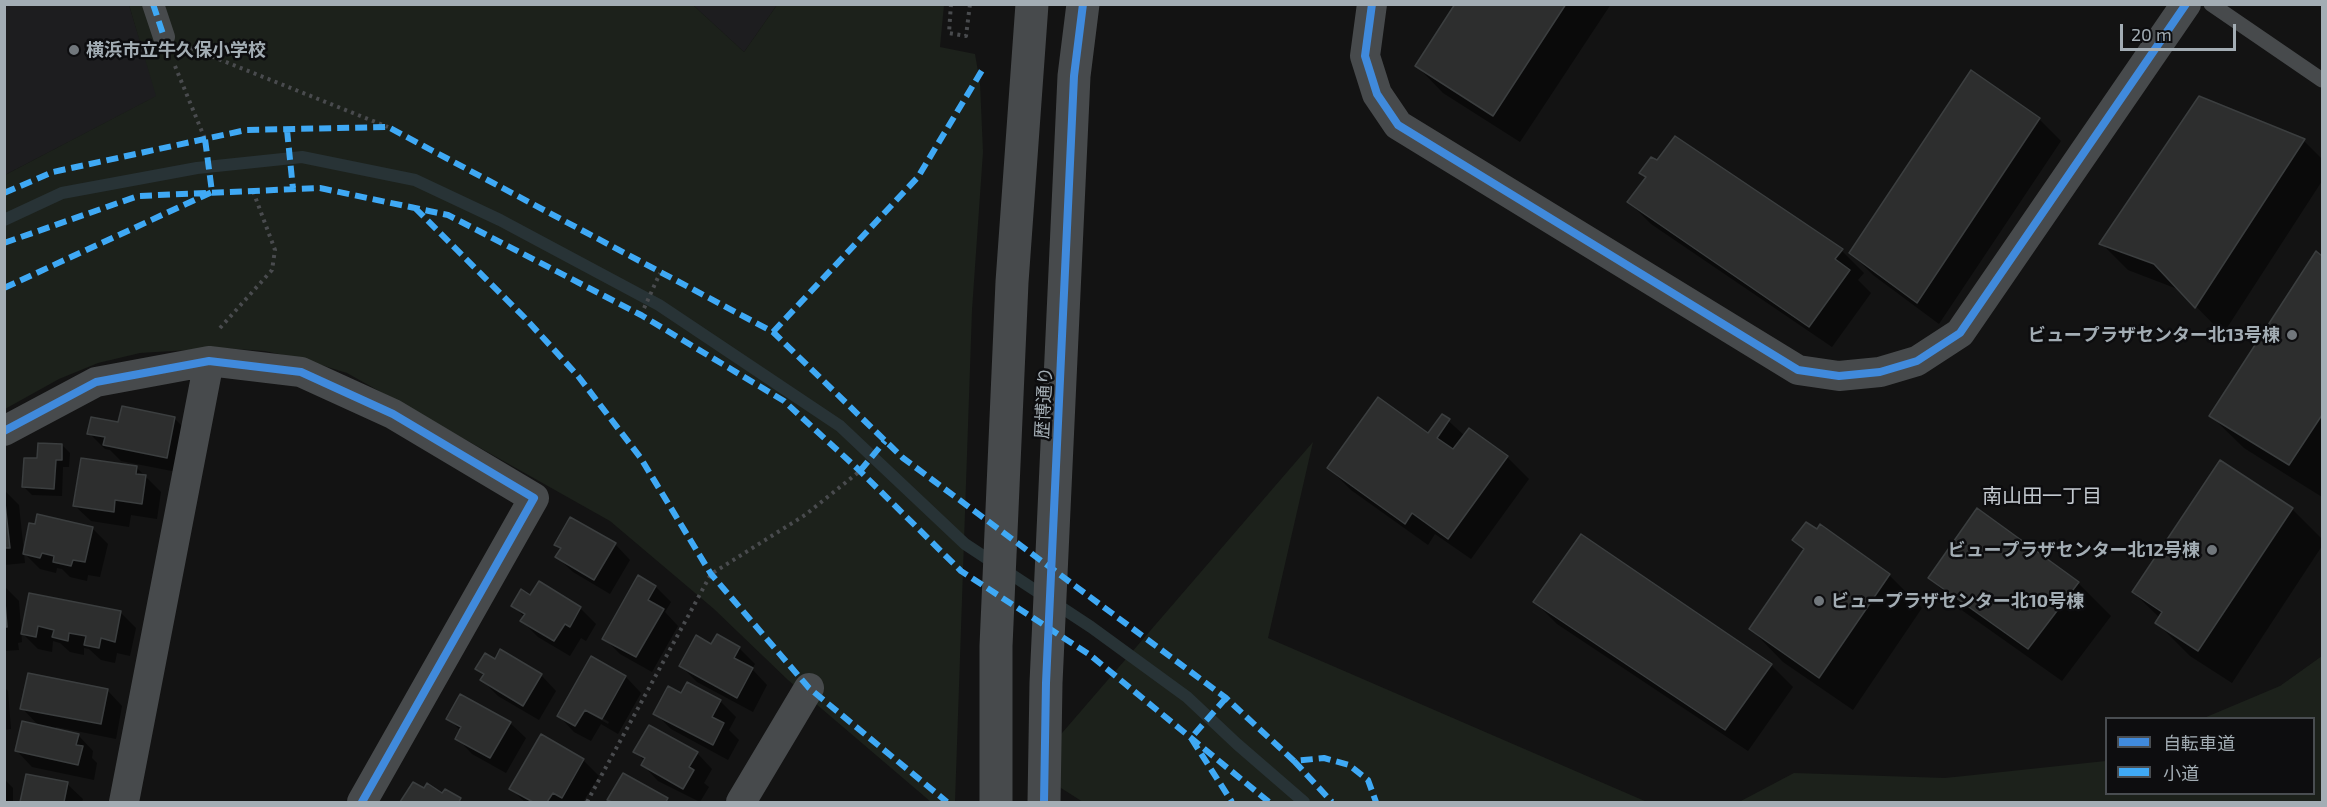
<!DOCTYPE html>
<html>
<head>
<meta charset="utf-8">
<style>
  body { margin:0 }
  #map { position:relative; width:2327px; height:807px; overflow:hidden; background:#131313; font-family:"Exo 2","Noto Sans JP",sans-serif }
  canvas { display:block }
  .frame { position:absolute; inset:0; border:6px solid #a3adb4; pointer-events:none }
  .legend { position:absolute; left:2105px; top:717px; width:210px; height:78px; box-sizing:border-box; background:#0d0d0f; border:2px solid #494d51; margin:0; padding:8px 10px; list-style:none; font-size:18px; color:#a3adb4 }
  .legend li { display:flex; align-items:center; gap:12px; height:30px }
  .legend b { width:30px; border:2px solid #494d51 }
  .scale { position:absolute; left:2120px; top:24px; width:116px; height:27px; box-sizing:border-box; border:3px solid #a3adb4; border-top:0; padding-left:8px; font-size:18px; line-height:21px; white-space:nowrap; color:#a3adb4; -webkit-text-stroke:4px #0d0d0f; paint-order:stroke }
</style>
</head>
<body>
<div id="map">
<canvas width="2327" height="807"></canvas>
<div class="frame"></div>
<ul class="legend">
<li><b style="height:8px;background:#408adc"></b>自転車道</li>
<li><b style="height:8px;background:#3fa9f5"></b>小道</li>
</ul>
<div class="scale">20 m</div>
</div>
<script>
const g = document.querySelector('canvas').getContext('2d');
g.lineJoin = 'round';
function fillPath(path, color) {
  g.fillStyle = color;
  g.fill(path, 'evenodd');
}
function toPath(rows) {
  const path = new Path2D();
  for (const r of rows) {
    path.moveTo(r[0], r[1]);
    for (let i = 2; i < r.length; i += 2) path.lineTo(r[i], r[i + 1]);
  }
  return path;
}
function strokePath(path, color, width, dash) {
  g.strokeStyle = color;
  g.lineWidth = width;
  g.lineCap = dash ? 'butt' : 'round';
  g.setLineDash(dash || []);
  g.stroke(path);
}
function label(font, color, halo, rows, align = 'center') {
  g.font = font + ' "Exo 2","Noto Sans JP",sans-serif';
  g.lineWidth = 5;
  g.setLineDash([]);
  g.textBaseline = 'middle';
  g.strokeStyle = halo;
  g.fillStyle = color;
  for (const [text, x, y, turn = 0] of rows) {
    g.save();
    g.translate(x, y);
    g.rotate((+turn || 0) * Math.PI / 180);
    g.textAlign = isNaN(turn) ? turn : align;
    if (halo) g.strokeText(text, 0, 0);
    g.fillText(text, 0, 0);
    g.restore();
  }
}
fillPath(toPath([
  [5,5,129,5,157,96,5,175],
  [693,5,777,5,744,52]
]), '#1d1d1f');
fillPath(toPath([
  [129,5,693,5,744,52,777,5,944,5,940,47,975,54,980,83,983,152,972,310,955,802,931,802,788,680,714,609,610,521,347,373,305,360,265,351,222,348,140,353,98,363,59,379,5,409,5,175,156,96],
  [1313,442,1268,638,1647,802,1083,802,1031,769],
  [2322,656,2322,802,1739,802,1794,773,1945,778,2106,761,2106,794,2314,794,2314,718,2204,718,2280,686]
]), '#1c211b');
fillPath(toPath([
  [1457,4,1611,4,1520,142,1443,93,1417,66],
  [2199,98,2304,141,2322,159,2322,181,2223,334,2180,290,2128,270,2101,243],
  [2039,119,2061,141,1939,324,1873,275,1851,253],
  [1676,138,1842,251,1864,273,1858,280,1871,293,1832,347,1651,224,1629,202,1647,178,1641,173,1658,162],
  [2316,253,2322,257,2322,497,2244,448,2211,416],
  [1443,416,1465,436,1507,457,1529,479,1471,559,1435,534,1428,545,1351,490,1329,468,1428,435],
  [174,418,190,434,182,473,121,461,110,450,105,449,89,433,120,424],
  [62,445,70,453,69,467,63,467,62,496,32,495,24,487,38,460],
  [136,467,161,492,157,519,131,515,129,527,91,521,75,506],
  [4,490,19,505,24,553,92,528,108,544,100,577,88,575,87,581,70,577,62,569,57,568,56,573,40,569,24,553,25,563,4,565],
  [2292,509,2322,539,2322,546,2232,683,2190,656,2157,623,2160,618,2133,592],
  [1977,510,2078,583,2111,616,2062,681,1963,611,1930,578],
  [1794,540,1889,575,1922,608,1853,710,1783,662,1751,629,1805,551],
  [556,544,615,544,630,560,610,594,573,572,557,557,562,550],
  [638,577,656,587,671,602,665,612,678,626,652,672,620,654,604,638],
  [539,583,580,608,596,624,586,641,581,638,570,656,538,637,522,621,524,617,513,605,531,597],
  [4,586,19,601,22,642,18,643,19,650,4,651],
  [30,595,120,612,136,628,130,656,117,653,115,663,101,660,89,649,84,648,84,655,70,652,60,643,53,641,52,652,38,649,22,633],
  [1535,602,1771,665,1793,687,1748,751,1557,624],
  [739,648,755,664,752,669,767,685,753,712,697,682,681,666],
  [591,658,626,677,641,693,618,734,601,724,591,741,574,732,559,716],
  [585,708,609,722,608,724,585,711],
  [495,661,541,675,556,691,539,720,498,696,482,680,484,676,477,669],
  [687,684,721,702,736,717,729,730,739,740,728,760,671,729,655,713,682,695],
  [4,687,8,691,11,729,4,730],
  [107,690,122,706,116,739,56,727,55,730,78,735,93,751,92,758,97,763,94,780,32,767,17,751,40,727,22,708],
  [448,718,510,723,526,738,506,773,472,754,457,738,461,731],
  [635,752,697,753,712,769,704,783,709,787,700,802,658,781,643,765,645,761],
  [583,760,599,776,583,802,525,802,511,789],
  [27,776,67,784,83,799,82,802,22,802],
  [4,779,13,788,13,802,4,802],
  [414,784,425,790,443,795,445,791,463,802,402,802],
  [609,799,667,800,670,802,612,802]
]), '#0007');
strokePath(toPath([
  [4,220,62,193,197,168,302,157,415,180,500,220,659,305,840,426,965,544,1091,627,1187,697,1237,744,1304,802]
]), '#283336', 12);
const building = toPath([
  [1455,4,1566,4,1493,116,1415,66,1455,4],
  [1971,70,2040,118,1917,303,1849,253,1971,70],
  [2199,96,2305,139,2195,308,2154,264,2099,244,2199,96],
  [1675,136,1843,249,1835,259,1850,270,1809,327,1627,202,1646,177,1639,173,1651,157,1657,160,1675,136],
  [2316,251,2322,256,2322,415,2289,465,2209,416,2316,251],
  [1378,397,1428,433,1442,414,1450,419,1437,438,1453,449,1469,428,1508,456,1448,539,1412,513,1405,524,1327,468,1378,397],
  [122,406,175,417,167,458,103,445,105,437,87,434,91,417,118,422,122,406],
  [38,443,62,444,62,460,56,460,54,489,22,487,24,458,37,458,38,443],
  [81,458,137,466,136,474,146,475,142,504,115,500,114,512,73,506,81,458],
  [2220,460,2293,508,2198,651,2155,623,2162,612,2132,592,2220,460],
  [4,494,10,548,4,548,4,494],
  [1977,508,2079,582,2028,649,1928,578,1977,508],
  [37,514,93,527,85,562,73,560,71,566,53,562,54,556,42,553,40,558,23,554,29,523,35,524,37,514],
  [570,517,616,543,594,580,555,557,561,548,554,545,570,517],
  [1806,522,1817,529,1820,524,1890,574,1819,678,1749,629,1804,549,1792,540,1806,522],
  [1581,534,1772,664,1725,730,1533,602,1581,534],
  [638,575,656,586,648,600,664,609,636,657,602,639,638,575],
  [539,581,581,607,570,627,565,624,554,641,520,621,525,614,511,606,521,589,530,595,539,581],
  [4,590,7,627,4,627,4,590],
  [29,593,121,611,115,642,101,638,99,648,84,645,86,636,69,633,68,641,52,637,54,630,38,626,36,637,21,634,29,593],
  [717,634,740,647,734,658,753,668,737,698,679,666,696,635,711,644,717,634],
  [500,649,542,674,523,706,480,680,484,674,475,669,485,653,495,659,500,649],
  [591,656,626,676,602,719,585,710,575,726,557,716,591,656],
  [28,673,108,689,101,724,20,709,28,673],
  [687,682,721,700,712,717,724,723,713,745,653,714,668,686,681,693,687,682],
  [460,694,511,722,490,758,455,739,461,727,446,719,460,694],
  [22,721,79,734,76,745,83,746,78,765,15,751,22,721],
  [649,725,698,752,689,767,694,770,683,789,641,765,645,758,633,752,649,725],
  [541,734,584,759,562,798,553,793,547,802,533,802,509,789,541,734],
  [623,773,668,798,666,802,612,802,607,800,623,773],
  [26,774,68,782,64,802,20,802,26,774],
  [413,782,424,788,427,783,442,793,445,789,461,798,459,802,400,802,413,782]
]);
fillPath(building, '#2d2e2e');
strokePath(building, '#3b3e3f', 1.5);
strokePath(toPath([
  [951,4,949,33,966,36,970,4],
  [191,48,388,127],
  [175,66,205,139],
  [641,315,660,273],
  [220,328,272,270,275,250,253,191],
  [587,802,711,574,805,515,860,471]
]), '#494b4e', 4, [3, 4.5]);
strokePath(toPath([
  [2211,4,2322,80]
]), '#474a4c', 15);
strokePath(toPath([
  [153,4,164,37]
]), '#474a4c', 22);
strokePath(toPath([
  [1372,4,1365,56,1377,94,1398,125,1798,370,1839,376,1880,372,1917,361,1960,333,2186,4],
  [4,431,96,382,209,361,301,372,393,414,534,498,362,802],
  [124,802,209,361],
  [741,802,809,688]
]), '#474a4c', 30);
strokePath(toPath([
  [996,802,996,646,1012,282,1032,4],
  [1044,802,1046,683,1074,76,1083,4]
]), '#474a4c', 33);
strokePath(toPath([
  [153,4,164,37],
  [287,130,293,189],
  [4,193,53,172,246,130,388,127,773,332,903,458,1226,698,1294,761,1324,758,1349,765,1368,780,1376,802],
  [415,208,525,318,578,376,640,457,711,574,809,688,947,802],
  [4,243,138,196,320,188,448,215,641,315,784,401,860,471,961,571,1090,655,1269,802],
  [4,288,212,192,205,139],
  [773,332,918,177,984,67],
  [860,471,885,441],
  [1226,698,1191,738,1232,802],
  [1294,761,1332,802]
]), '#3fa9f5', 6, [12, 6]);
strokePath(toPath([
  [1372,4,1365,56,1377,94,1398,125,1798,370,1839,376,1880,372,1917,361,1960,333,2186,4],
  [4,431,96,382,209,361,301,372,393,414,534,498,362,802],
  [1044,802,1046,683,1074,76,1083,4]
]), '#408adc', 8);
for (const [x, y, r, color] of [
  [74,50,6,"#71777c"],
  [2292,335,6,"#71777c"],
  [2212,550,6,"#71777c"],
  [1819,601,6,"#71777c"]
]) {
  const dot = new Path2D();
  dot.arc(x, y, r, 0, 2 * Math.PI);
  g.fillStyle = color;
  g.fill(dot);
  strokePath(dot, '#0d0d0f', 2);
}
label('bold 18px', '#a3adb4', '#0d0d0f', [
  ["横浜市立牛久保小学校",86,50],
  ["ビュープラザセンター北13号棟",2280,335,"right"],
  ["ビュープラザセンター北12号棟",2200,550,"right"],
  ["ビュープラザセンター北10号棟",1831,601]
], 'left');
label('18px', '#a3adb4', '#0d0d0f', [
  ["歴博通り",1044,403,-87]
]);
label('20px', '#c4cad0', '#0d0d0f', [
  ["南山田一丁目",2042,496]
]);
</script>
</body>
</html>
